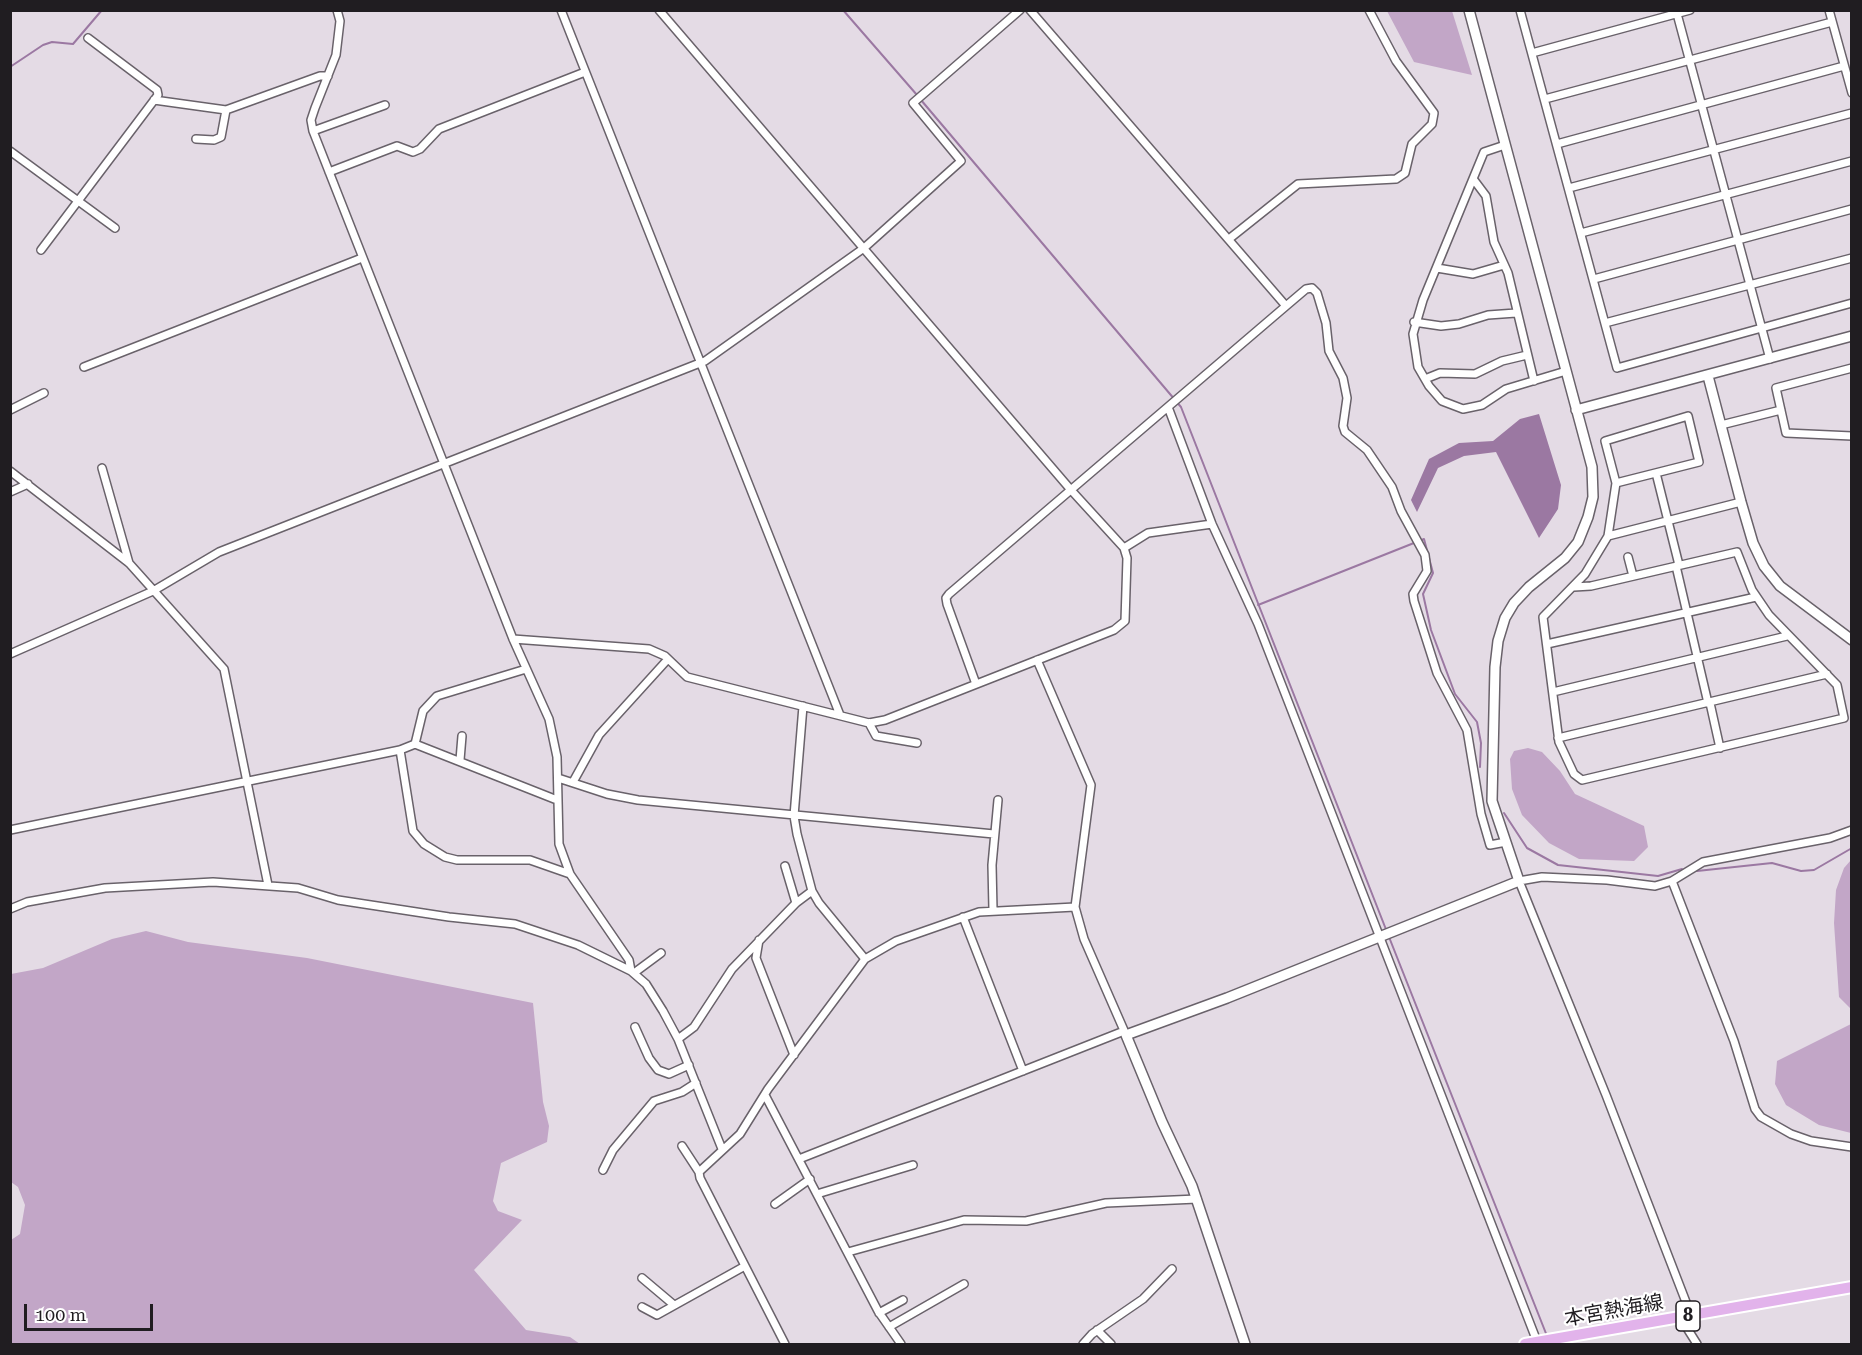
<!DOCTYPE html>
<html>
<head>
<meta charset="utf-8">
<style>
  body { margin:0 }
  #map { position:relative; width:1862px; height:1355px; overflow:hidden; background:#e4dbe5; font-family:"Roboto Serif",serif }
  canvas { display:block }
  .frame { position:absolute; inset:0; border:12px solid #201d21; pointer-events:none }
  .scale { position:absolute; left:24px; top:1304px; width:129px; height:27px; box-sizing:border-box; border:3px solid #201d21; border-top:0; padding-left:8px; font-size:18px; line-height:21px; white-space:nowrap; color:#201d21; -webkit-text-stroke:4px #fff; paint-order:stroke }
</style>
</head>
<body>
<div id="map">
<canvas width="1862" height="1355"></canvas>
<div class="frame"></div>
<div class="scale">100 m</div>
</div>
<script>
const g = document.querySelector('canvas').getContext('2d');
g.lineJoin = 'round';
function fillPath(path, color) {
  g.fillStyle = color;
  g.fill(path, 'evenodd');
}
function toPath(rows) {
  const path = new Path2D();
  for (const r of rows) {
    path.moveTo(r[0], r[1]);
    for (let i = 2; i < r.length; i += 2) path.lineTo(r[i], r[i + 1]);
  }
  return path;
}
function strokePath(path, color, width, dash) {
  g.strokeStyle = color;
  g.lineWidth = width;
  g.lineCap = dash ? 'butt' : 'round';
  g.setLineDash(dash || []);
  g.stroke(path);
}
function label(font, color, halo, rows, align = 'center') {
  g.font = font + ' "Roboto Serif","Noto Sans JP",serif';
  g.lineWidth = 4.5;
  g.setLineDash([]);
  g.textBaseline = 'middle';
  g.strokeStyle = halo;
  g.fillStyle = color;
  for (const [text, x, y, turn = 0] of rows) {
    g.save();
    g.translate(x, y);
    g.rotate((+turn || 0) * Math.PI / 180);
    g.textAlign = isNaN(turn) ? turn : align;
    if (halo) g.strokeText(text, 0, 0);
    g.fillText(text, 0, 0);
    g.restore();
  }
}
fillPath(toPath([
  [1387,11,1452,11,1472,75,1414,62],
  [1528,748,1542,752,1560,771,1575,794,1644,826,1648,847,1634,861,1579,859,1549,843,1522,815,1512,789,1510,759,1514,751],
  [1851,860,1851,1009,1839,997,1834,923,1836,890,1844,868],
  [146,931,188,942,307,958,533,1003,543,1102,549,1126,547,1142,501,1163,493,1201,498,1211,522,1220,474,1270,526,1330,570,1337,580,1344,11,1344,11,1240,20,1234,25,1205,18,1187,11,1182,11,974,43,968,112,939],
  [1851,1024,1851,1133,1819,1125,1786,1105,1775,1084,1777,1061]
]), '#c2a6c7');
fillPath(toPath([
  [1539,414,1561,485,1558,509,1539,538,1496,452,1464,456,1438,468,1417,512,1411,500,1429,459,1459,443,1493,441,1520,419]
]), '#9b78a2');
strokePath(toPath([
  [843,10,917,95],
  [10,67,43,45,52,42,73,44,102,10],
  [921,100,1181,407,1387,932],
  [1258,605,1424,539,1433,573,1423,594,1431,630,1455,694,1477,722,1481,743,1480,767],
  [1504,813,1527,848,1558,865,1658,876,1682,869],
  [1697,871,1772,863,1801,871,1814,870,1852,848],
  [1389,937,1547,1336]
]), '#9b78a2', 2);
const street = toPath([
  [337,10,340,21,336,55,315,108,311,120,313,131,513,639,549,719,557,757,559,844,570,874,629,960,631,971,646,984,663,1011,678,1039,722,1149],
  [561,10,840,715],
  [1030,10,1286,306],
  [1520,10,1617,368,1852,303],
  [1676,10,1770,359],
  [1829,10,1852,93],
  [1532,53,1690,10],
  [1545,99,1832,22],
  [154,100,226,110,320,76,328,76],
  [313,131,385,105],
  [196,139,214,140,221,137,226,110],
  [1557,144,1844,66],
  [1505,145,1484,152,1423,300,1413,334,1418,367,1429,386,1442,401,1463,409,1482,405,1506,389,1566,371],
  [10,151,115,228],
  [329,172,397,146,413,152,420,149,439,129,585,72],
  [1474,180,1486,196,1494,242,1508,273,1534,381],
  [1569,188,1852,113],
  [1581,233,1852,161],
  [1229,239,1298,184,1396,179,1405,173,1412,144,1432,124,1434,113,1396,61,1369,10],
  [41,250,158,95,157,90,88,38],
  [1437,268,1473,274,1504,265],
  [1594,279,1852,209],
  [1414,322,1441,326,1459,324,1488,315,1516,313],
  [1605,323,1852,258],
  [84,367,362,258],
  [1852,368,1776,388,1786,433,1852,436],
  [1425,379,1440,373,1475,374,1502,361,1527,355],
  [1168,407,1212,524,1258,624,1538,1344],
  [10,410,44,393],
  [1721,425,1781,410],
  [102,468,129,563],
  [10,471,129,563,224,669,268,885],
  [1656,473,1679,565],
  [10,492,28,484],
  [1608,536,1741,502],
  [1124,548,1148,533,1212,524],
  [1628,557,1633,576],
  [1676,566,1708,703],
  [1574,587,1591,586,1737,552,1752,590,1769,615,1837,685,1844,718,1582,780,1574,774,1559,742,1543,617,1585,574,1608,536,1616,483,1605,441,1688,416,1699,462,1616,483],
  [513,639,649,649,665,656,687,677,869,723,885,720,1114,630,1125,621,1127,558,1124,548,1071,490,659,10],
  [1547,644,1756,597],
  [10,654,153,591,219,552,705,361,864,248,961,161,913,103,1020,10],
  [1037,660,1091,785,1075,907,1084,939,1126,1035],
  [976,684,947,604,946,598,949,594,1286,306,1306,289,1312,288,1317,293,1326,323,1329,351,1343,378,1347,398,1343,426,1345,432,1367,450,1392,487,1401,511,1425,555,1427,571,1413,594,1414,601,1437,673,1467,730,1481,814,1490,845,1506,842],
  [1553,692,1787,636],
  [1710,703,1720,748],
  [803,706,794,816,797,834,812,891,819,903,865,959],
  [869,723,876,736,917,743],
  [1558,738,1827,674],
  [415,744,423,711,437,696,526,669],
  [400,750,413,831,424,844,445,857,457,860,530,860,570,874],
  [460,760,462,736],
  [558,778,607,794,638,800,994,834],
  [573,782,599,735,668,659],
  [10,830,400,750,415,744,557,800],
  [785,866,796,903],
  [1672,881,1734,1041,1755,1109,1761,1117,1791,1134,1811,1141,1852,1147],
  [10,909,27,902,105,888,213,882,298,888,338,900,449,917,515,924,578,945,631,971],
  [993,910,992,865,998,800],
  [963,917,1023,1071],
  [759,940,756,958,794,1055],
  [634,973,661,953],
  [635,1027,649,1058,658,1070,669,1074,689,1065],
  [678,1039,694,1027,732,969,796,903,812,891],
  [765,1095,878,1311,901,1344],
  [682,1146,699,1172],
  [799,1159,1124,1031],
  [603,1170,613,1150,654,1101,682,1092,696,1083],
  [817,1194,913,1165],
  [775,1204,810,1179],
  [848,1252,964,1220,1026,1221,1106,1203,1197,1199],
  [642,1278,674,1305],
  [642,1307,657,1315,745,1266],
  [879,1313,903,1300],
  [1691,1315,1606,1095,1519,881,1542,877,1607,880,1655,886,1672,881,1703,862,1830,838,1852,830],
  [1680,1317,1697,1344],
  [889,1327,964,1284],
  [1097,1330,1111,1344],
  [785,1344,700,1178,699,1172,740,1134,768,1089,865,959,896,941,979,912,1075,907],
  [1083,1344,1092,1334,1143,1299,1172,1269]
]);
const secondary = toPath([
  [1708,376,1741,502,1753,543,1764,566,1780,586,1852,640],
  [1576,410,1852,336],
  [1245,1344,1192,1186,1162,1122,1126,1035,1227,998,1519,881,1492,801,1495,667,1498,641,1505,618,1514,603,1529,587,1565,558,1578,542,1588,517,1593,497,1592,467,1469,10]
]);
const primary = toPath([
  [1525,1344,1852,1287]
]);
strokePath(street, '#69626a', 10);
strokePath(secondary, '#69626a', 12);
strokePath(primary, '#fff', 14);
strokePath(street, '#fff', 7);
strokePath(secondary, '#fff', 9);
strokePath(primary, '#e2b3eb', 10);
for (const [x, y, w] of [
  [1688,1316,24]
]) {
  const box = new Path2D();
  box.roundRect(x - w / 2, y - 15, w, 30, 4.5);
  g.fillStyle = '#fff';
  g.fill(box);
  strokePath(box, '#201d21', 1.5);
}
label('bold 18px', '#201d21', null, [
  ["8",1688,1316]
]);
label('20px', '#201d21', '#fff', [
  ["本宮熱海線",1614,1311,-10]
]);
</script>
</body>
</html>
